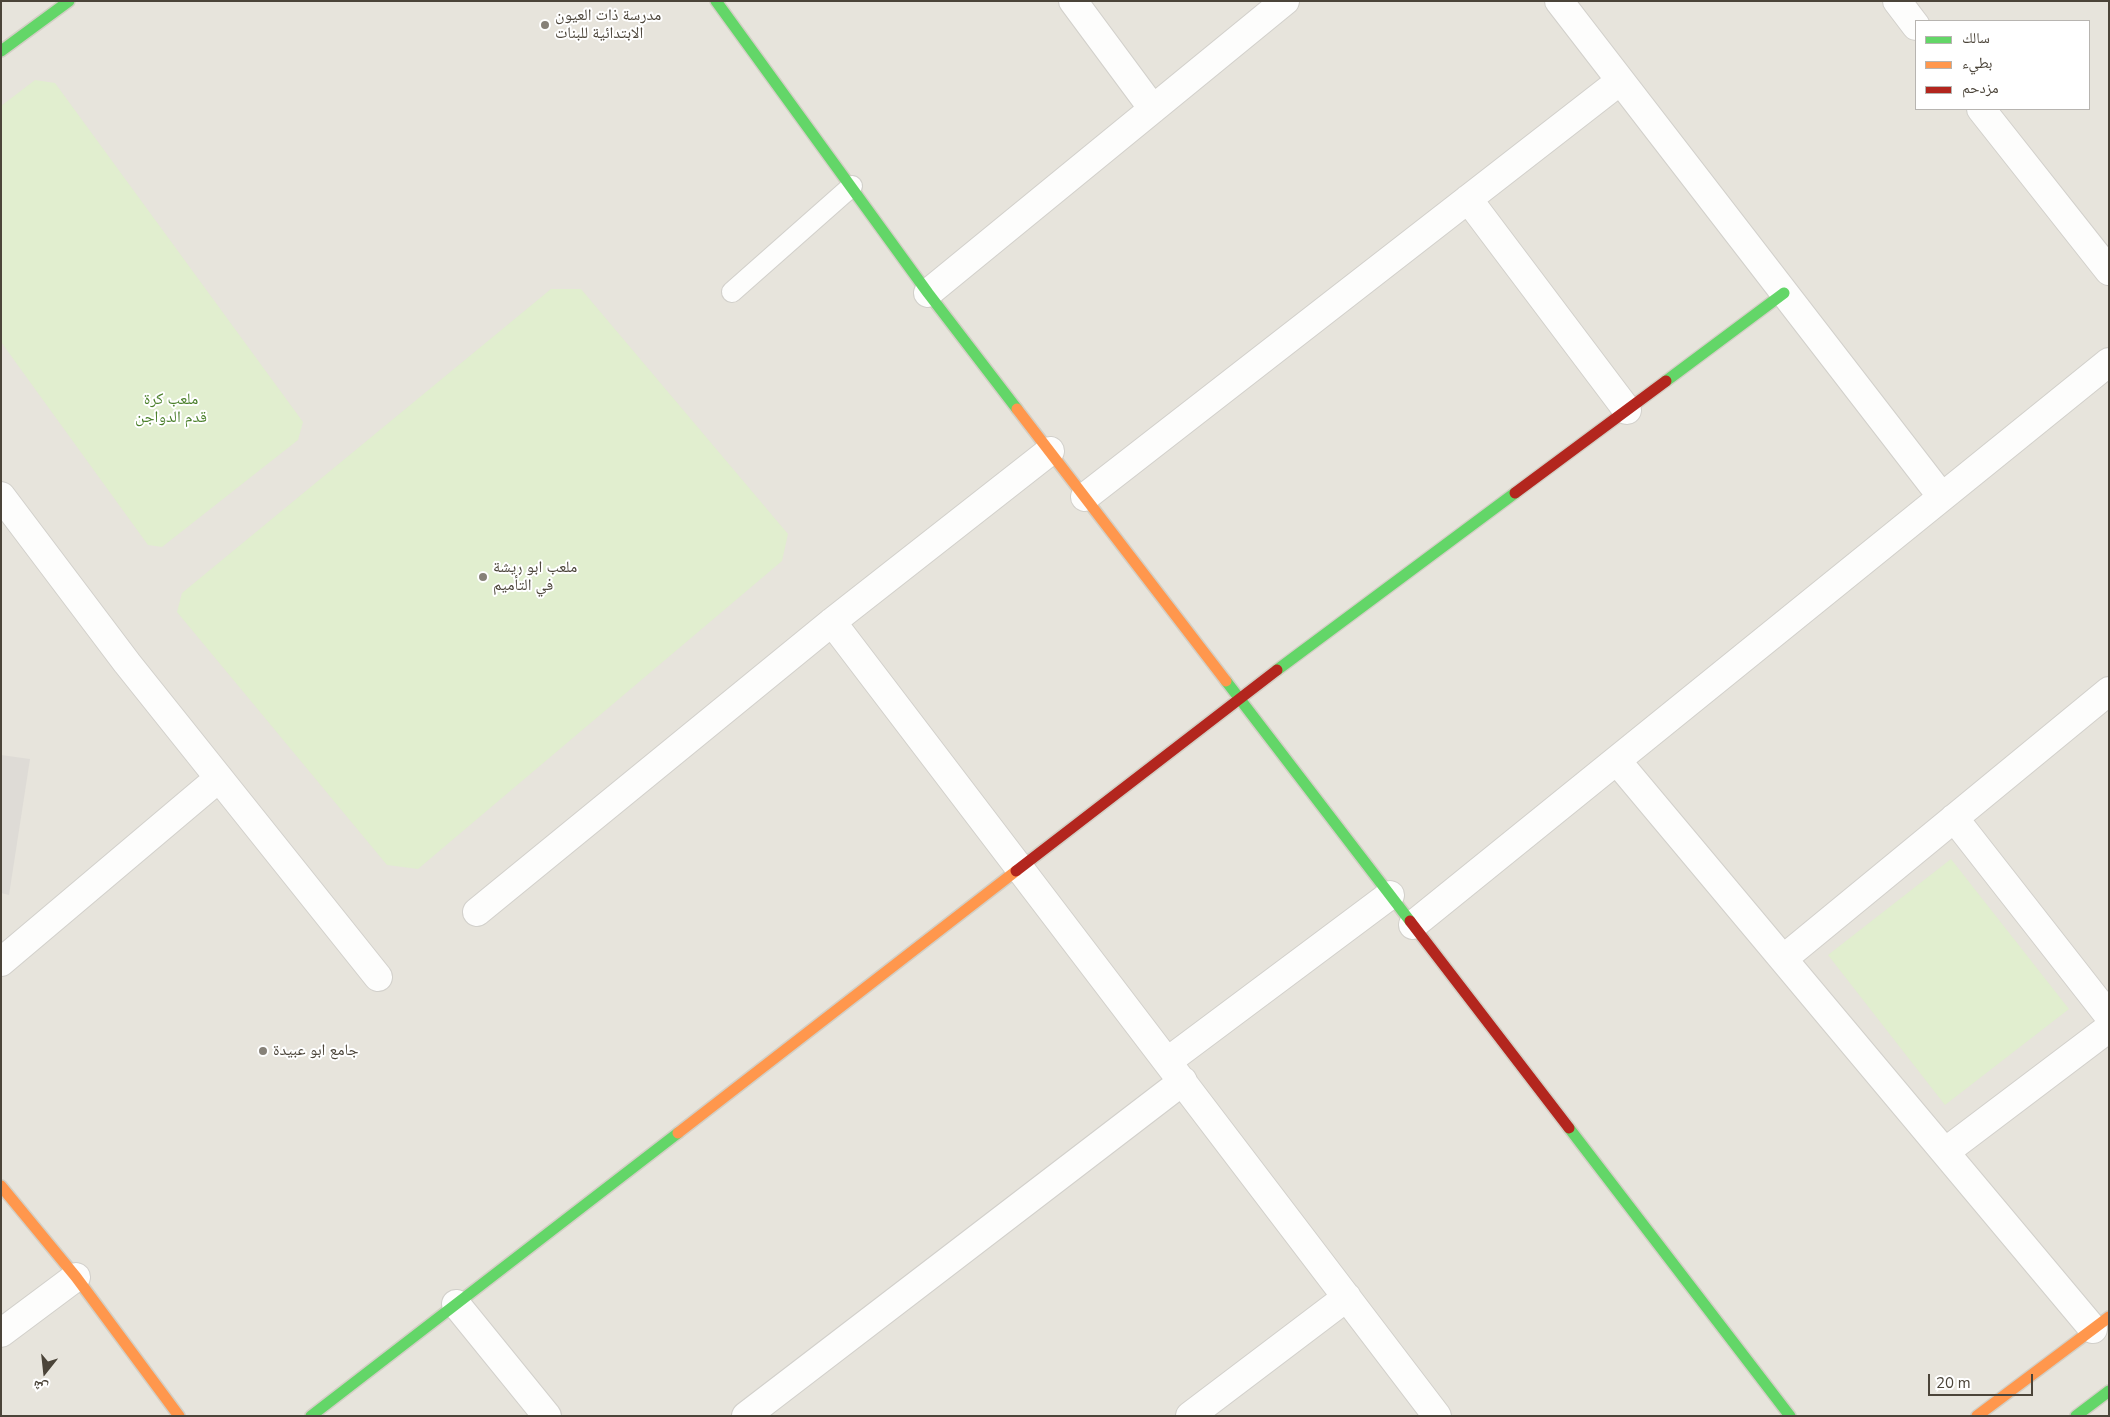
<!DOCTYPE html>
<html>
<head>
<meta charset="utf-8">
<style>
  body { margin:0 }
  #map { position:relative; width:2110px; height:1417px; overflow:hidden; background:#f4f2ee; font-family:"Nunito Sans","Noto Naskh Arabic",sans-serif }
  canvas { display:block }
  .frame { position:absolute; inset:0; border:2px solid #4b4439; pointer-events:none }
  .legend { position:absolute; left:1915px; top:20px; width:175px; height:90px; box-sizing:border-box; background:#fff; border:1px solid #b7b4b0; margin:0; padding:6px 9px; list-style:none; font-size:15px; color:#4b4439 }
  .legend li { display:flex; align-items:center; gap:10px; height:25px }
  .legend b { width:25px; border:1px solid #b7b4b0 }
  .north { position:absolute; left:20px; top:1347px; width:50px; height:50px; -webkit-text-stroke:4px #fff; paint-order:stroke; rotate:196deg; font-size:14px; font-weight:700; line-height:20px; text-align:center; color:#4b4439 }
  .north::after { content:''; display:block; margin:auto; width:18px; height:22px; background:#4b4439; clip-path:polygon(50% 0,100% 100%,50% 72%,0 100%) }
  .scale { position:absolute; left:1928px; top:1374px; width:105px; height:22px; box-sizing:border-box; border:2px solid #4b4439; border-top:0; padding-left:6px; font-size:15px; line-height:18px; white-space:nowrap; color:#4b4439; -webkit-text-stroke:4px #fff; paint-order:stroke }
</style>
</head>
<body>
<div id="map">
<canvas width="2110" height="1417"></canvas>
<div class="frame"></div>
<ul class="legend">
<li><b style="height:6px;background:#63d668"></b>سالك</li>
<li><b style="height:6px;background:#ff974d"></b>بطيء</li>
<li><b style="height:6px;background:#b3261e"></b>مزدحم</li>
</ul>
<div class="north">ش</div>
<div class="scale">20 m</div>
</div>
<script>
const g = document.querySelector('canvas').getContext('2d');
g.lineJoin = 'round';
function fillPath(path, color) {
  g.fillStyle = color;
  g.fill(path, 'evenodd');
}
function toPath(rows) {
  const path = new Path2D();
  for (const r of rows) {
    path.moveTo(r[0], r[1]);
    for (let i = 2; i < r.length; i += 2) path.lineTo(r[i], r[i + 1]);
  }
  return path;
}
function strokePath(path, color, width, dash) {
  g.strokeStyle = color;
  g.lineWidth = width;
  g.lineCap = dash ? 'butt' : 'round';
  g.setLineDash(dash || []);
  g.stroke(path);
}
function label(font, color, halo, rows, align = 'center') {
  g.font = font + ' "Nunito Sans","Noto Naskh Arabic",sans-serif';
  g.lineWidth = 4;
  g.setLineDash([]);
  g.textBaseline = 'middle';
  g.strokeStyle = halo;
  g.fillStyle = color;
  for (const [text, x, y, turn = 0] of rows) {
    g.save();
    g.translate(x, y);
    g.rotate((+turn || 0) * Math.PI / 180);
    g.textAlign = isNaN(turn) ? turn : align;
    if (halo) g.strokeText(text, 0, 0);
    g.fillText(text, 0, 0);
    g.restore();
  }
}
fillPath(toPath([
  [1,1,2109,1,2109,1416,1,1416],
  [1916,21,2089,21,2089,109,1916,109]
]), '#e7e4dc');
fillPath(toPath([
  [35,80,55,83,303,422,298,440,162,547,148,545,1,342,1,106],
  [551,289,581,289,788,534,782,561,418,869,387,865,177,612,182,593],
  [1951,859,2069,1009,1945,1105,1828,955]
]), '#e1eecf');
fillPath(toPath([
  [1,755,30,759,9,895,1,893]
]), '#dedbd6');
const lane = toPath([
  [732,292,852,186]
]);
const street = toPath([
  [1073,1,1153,109],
  [1559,1,1942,497],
  [1897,1,1916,26],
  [1981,109,2109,271],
  [1468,199,1627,410],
  [928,293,1285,1],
  [1,496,127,663,378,977],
  [1085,497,1620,81],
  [832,622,1437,1416],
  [1617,761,2093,1329],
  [1954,818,2109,1016],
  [477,912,832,622,1050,451],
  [1413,925,2109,362],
  [1783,959,2109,691],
  [1,962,219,778],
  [1168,1061,1390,895],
  [1945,1152,2109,1028],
  [456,1304,547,1416],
  [1,1333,76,1277],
  [746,1416,1183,1081],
  [1190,1416,1347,1297]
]);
const fast = toPath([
  [716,1,928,293,1017,409],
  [1,51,69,1],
  [1666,381,1784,293],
  [1277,670,1515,493],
  [1226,681,1410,921],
  [1569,1128,1790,1416],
  [311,1416,678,1133],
  [2076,1416,2109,1391]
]);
const slow = toPath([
  [1017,409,1226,681],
  [678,1133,1016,871],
  [1,1186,76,1277,179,1416],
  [1977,1416,2109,1317]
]);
const jam = toPath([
  [1515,493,1666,381],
  [1016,871,1277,670],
  [1410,921,1569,1128]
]);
strokePath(lane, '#d2d0cb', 22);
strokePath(street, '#d2d0cb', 30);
strokePath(fast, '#d3cfc5', 14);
strokePath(slow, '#d3cfc5', 14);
strokePath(jam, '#d3cfc5', 14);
strokePath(lane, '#fdfdfc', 20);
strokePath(street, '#fdfdfc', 28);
strokePath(fast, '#63d668', 11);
strokePath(slow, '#ff974d', 11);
strokePath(jam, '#b3261e', 11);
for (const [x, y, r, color] of [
  [545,25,5,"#868178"],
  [483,577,5,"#868178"],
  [263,1051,5,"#868178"]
]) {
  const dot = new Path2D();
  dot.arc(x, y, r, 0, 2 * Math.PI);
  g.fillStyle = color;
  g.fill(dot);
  strokePath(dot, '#fff', 2);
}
label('16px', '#4b4439', '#fff', [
  ["مدرسة ذات العيون",555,16],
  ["الابتدائية للبنات",555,34],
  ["ملعب ابو ريشة",493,568],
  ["في التأميم",493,586],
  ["جامع ابو عبيدة",273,1051]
], 'left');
label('16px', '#4a7f2a', '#fff', [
  ["ملعب كرة",171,400],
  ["قدم الدواجن",171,418]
]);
</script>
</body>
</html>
